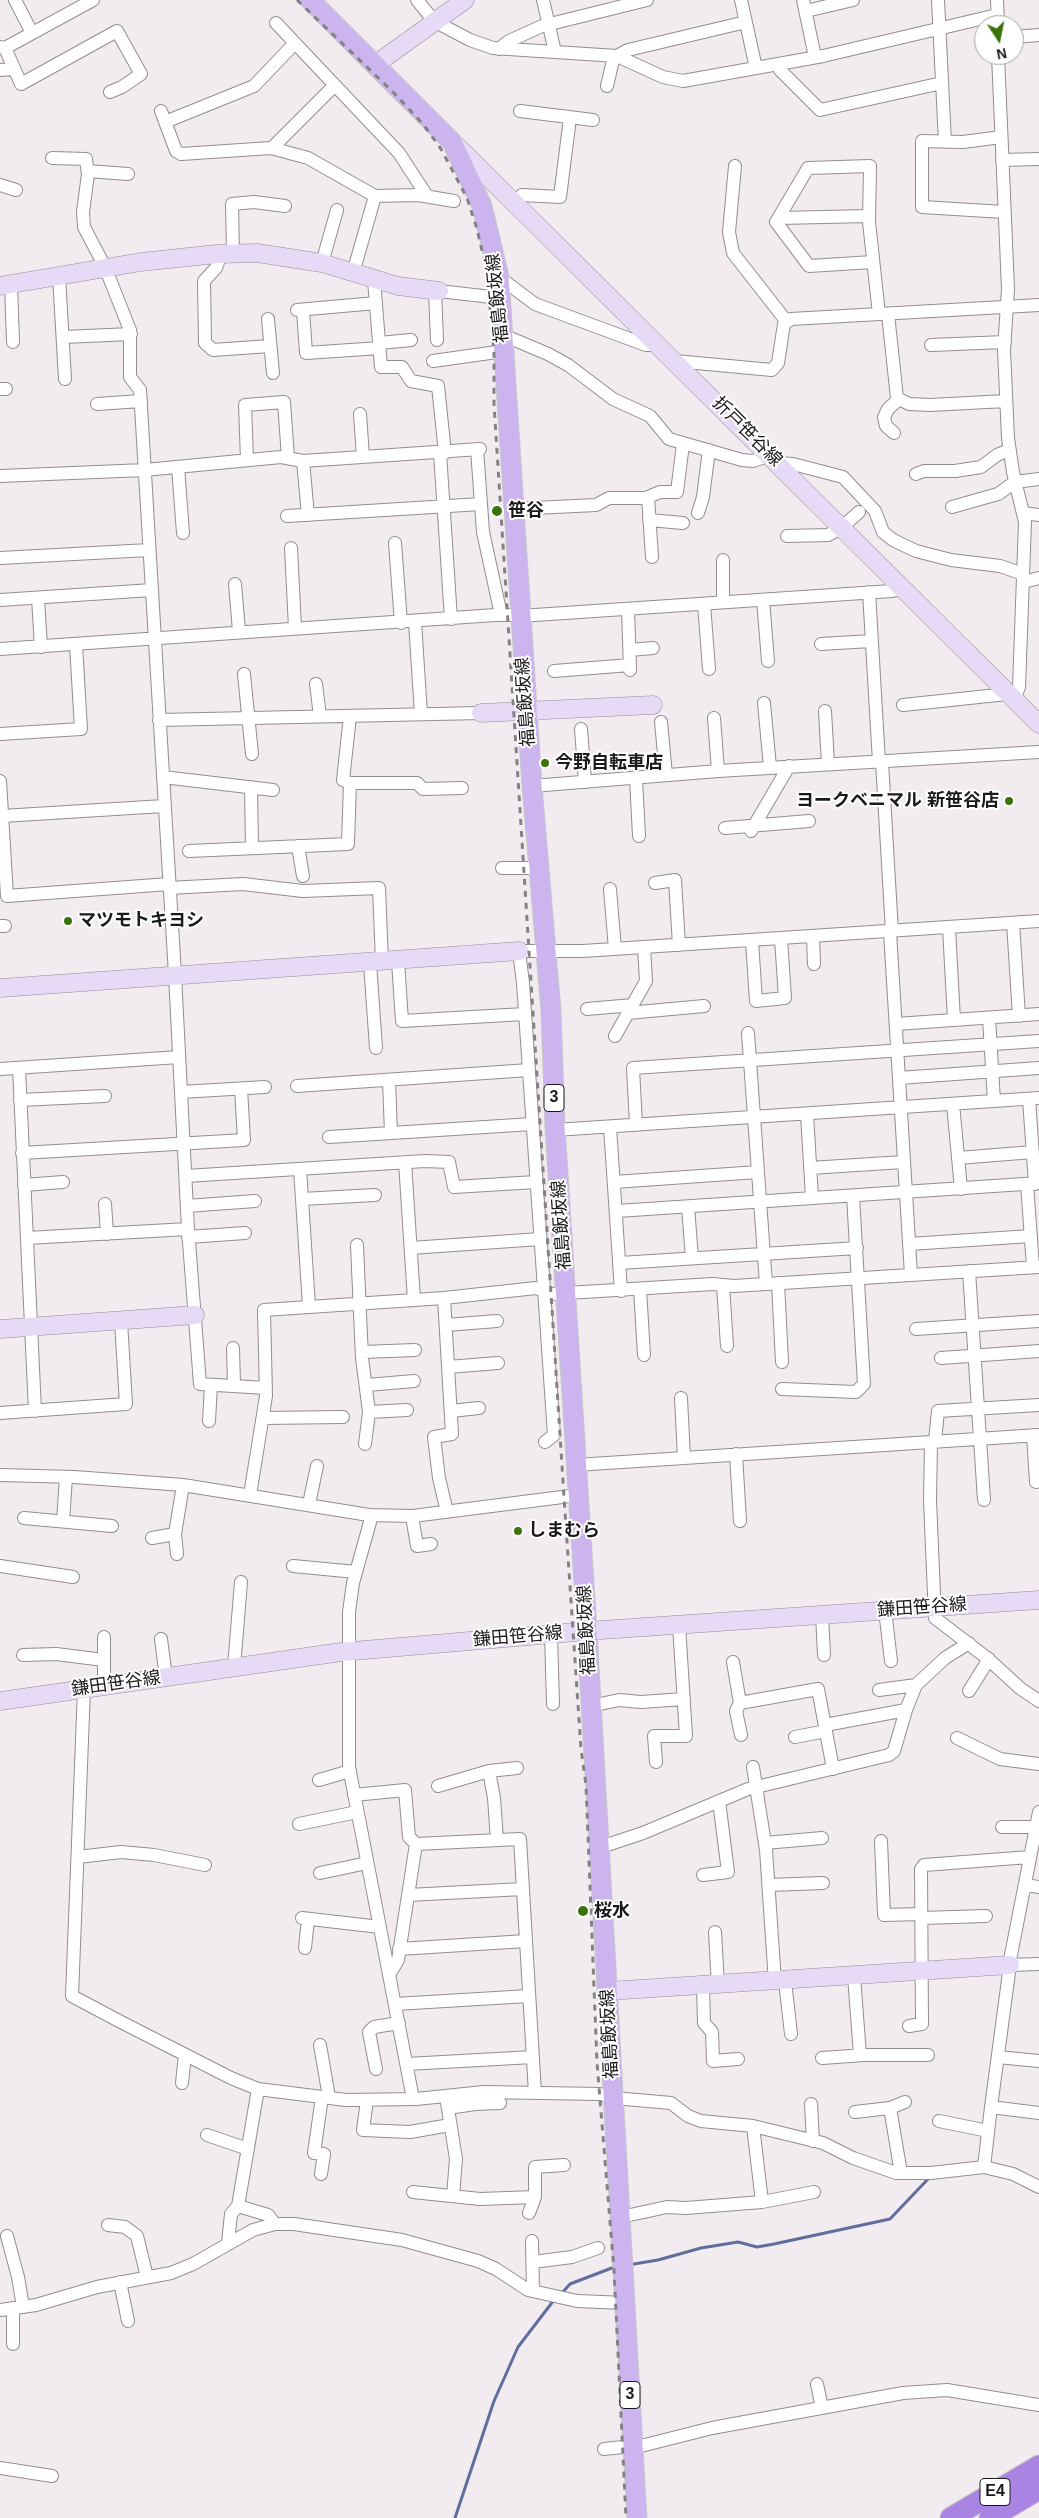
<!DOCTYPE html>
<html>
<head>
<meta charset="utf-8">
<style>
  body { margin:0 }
  #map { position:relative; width:1039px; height:2518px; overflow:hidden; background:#f2ebf0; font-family:Helvetica,sans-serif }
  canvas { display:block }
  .north { position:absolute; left:974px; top:15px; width:50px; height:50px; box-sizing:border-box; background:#fff; border:1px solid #a4a3a4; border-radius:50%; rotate:169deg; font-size:14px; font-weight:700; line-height:20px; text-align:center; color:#1b191b }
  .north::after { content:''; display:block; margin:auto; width:18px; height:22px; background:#3a7408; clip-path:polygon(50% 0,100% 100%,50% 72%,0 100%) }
</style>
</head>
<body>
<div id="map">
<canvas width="1039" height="2518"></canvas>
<div class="north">N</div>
</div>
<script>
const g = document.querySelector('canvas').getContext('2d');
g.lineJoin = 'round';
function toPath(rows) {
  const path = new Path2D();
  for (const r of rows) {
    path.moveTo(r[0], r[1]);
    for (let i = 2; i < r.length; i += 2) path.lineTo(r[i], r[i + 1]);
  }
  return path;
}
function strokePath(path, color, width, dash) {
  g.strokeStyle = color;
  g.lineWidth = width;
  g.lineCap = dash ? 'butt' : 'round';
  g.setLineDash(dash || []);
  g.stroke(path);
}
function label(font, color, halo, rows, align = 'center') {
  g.font = font + ' Helvetica,"Noto Sans JP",sans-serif';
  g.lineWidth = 4;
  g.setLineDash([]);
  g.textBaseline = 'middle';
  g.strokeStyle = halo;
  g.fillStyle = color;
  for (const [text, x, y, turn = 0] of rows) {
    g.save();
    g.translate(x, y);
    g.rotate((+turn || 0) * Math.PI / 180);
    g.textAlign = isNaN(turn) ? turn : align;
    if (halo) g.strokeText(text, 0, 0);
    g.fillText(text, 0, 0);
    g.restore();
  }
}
strokePath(toPath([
  [628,2265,658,2260,701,2248,738,2242,757,2247,774,2244,890,2219,928,2179],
  [561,2294,570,2284,617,2266],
  [455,2518,494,2401,518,2347,554,2300]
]), '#5f6e9f', 3);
const street = toPath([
  [15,0,32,33],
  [417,0,434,21,470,40,493,48,617,56,663,77,683,81,823,56,997,15],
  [543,0,555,52],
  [741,0,756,68],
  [803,0,815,57],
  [938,0,945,142],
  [997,0,998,25],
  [806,11,853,0],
  [276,23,399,153,427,196],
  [1014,37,1039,35],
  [0,47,5,48,93,0],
  [5,48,21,84,117,31,141,74,122,87,110,92],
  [499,49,509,41,542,26,647,0],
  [998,55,1008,289,1004,350,1008,438,1013,472,1025,522,1019,687,1014,700],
  [617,56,628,50,746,22],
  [779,64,780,70,820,110,942,83],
  [0,70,13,69],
  [607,86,614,56],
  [161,111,176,151,181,154,271,148,308,158,375,196,418,195,454,201],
  [520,111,593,120],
  [165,122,254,86,294,44],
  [1001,137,963,142,922,141,922,207,1004,212],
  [272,148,334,86],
  [52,158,86,159,88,174,83,212,84,227,105,267,130,330,130,377,140,390,175,975,188,1229,200,1384,266,1388],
  [1002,160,1039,159],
  [735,166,729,232,733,253,787,322],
  [88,171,128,174],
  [0,185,16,190],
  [514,202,522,195,560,197,570,118],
  [779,218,869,216],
  [221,254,216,268,204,281,205,343,213,350,270,346],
  [233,254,232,204,254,202,285,206],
  [873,262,809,266,776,222,808,168,870,166,869,222,879,314],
  [322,263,337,210],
  [353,273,375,196],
  [59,276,65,379],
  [499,277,535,304,646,345,659,345],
  [374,280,381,367,402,367,411,381,438,386,445,453],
  [11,284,13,342],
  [435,291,437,340],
  [439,291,500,298],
  [297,310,376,303],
  [303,310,306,353,380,348],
  [888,314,897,398,909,404,930,405,1006,401],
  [268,319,273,373],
  [503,335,548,354,568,365,613,399,650,416,669,439,742,460,753,461,770,455],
  [63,337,131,334],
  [379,343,411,340],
  [931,345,1005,342],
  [433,361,504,351],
  [675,361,772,370,778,363,784,324,791,319,1039,305],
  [0,389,6,389],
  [97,404,141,401],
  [360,414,363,457],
  [894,433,886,426,884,417,888,409,899,399],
  [477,449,483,532,501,615],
  [440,453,451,619],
  [247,460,245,405,284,402,288,458],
  [303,461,308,515],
  [778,463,793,464,843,477,875,511,883,532,893,540,916,551,951,560,1000,566,1023,574],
  [178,467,183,533],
  [916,474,924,471,955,471,981,467,997,455,1009,450],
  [0,476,145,470,281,457,303,461,480,449],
  [648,497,652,557],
  [952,507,998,494,1015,482,1039,479],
  [513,509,596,505,609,498,646,498,660,492,677,492,683,444],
  [698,513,703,497,709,450],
  [1023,513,1039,515],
  [287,516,481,504],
  [649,520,683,523],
  [787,536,828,535,841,528,859,512],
  [395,543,401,623],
  [291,548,295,628],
  [0,558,149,550],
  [1023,582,1039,578],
  [235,584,239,631],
  [869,592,879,762],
  [38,598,41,647],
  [0,600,152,590],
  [763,600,768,661],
  [723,602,723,560],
  [704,604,709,669],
  [628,609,630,670],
  [520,616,892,591,901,588],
  [415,622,421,714],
  [821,644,871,641],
  [0,649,495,615,520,615],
  [630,650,653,648],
  [554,671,630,665],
  [244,674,252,754],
  [316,684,320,716],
  [764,703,770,767],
  [903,705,1007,694],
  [825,711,828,764],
  [350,716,343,780,350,783],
  [714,718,718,771],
  [159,720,481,713],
  [661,722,666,775],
  [581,729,585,782],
  [0,734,81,729,76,645],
  [882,762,892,932],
  [163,777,273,790],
  [636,778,639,836],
  [0,781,7,896,169,884],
  [532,786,718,771,1039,752],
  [251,787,252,848],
  [2,816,164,806],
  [725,828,809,821],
  [751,831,789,766],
  [298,846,303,876],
  [189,851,348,844,350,783,417,783,423,789,462,788],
  [502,868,539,868],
  [655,883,675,880,679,945],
  [169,888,243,884,303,891,379,888,382,962],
  [610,889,615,949],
  [1013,923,1019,1016],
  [0,926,5,926],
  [949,928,954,1020],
  [890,932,911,1275],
  [813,937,814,964],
  [752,941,756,1001,785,998,781,939],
  [398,961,402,1021,525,1014],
  [370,963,376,1048],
  [587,1009,633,1005],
  [628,1013,704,1006],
  [989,1018,994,1101],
  [896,1024,1039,1014],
  [748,1033,766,1284],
  [615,1036,646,981,644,947],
  [19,1068,35,1411],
  [0,1069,179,1057],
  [899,1078,1039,1068],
  [389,1080,391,1133],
  [297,1086,529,1070],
  [181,1092,265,1087],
  [1029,1099,1035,1184],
  [20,1100,105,1096],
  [953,1104,961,1189],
  [807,1114,812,1198],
  [636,1125,633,1068,1039,1041],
  [610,1127,621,1291],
  [555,1130,1039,1098],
  [329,1137,532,1124],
  [22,1153,244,1140,241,1089],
  [958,1158,1033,1152],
  [405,1162,414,1300],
  [810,1168,903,1162],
  [300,1169,309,1306],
  [186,1176,425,1161,449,1162,454,1187,536,1182],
  [614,1182,758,1172],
  [1027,1184,1033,1267],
  [24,1185,63,1182],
  [302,1199,375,1195],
  [105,1204,107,1234],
  [187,1206,255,1201],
  [688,1207,692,1258],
  [617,1211,1039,1183],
  [188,1237,245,1233],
  [27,1238,188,1229],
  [909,1244,1031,1236],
  [357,1245,362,1358,369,1412,365,1444],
  [411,1248,540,1239],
  [620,1263,857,1248],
  [969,1271,984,1500],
  [778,1283,782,1362],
  [723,1285,727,1346],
  [640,1289,644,1355],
  [444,1298,452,1434,434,1437,439,1478,447,1512],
  [446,1325,497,1321],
  [916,1329,1039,1321],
  [233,1348,234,1386],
  [362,1352,415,1350],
  [941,1358,1039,1351],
  [448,1367,498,1363],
  [367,1385,414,1381],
  [782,1389,856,1392,864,1384,853,1196],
  [681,1398,684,1458],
  [451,1411,479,1408],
  [369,1412,407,1410],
  [0,1413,126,1404,121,1321],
  [263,1418,343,1417],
  [209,1421,211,1385],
  [1033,1435,1036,1482],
  [935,1441,938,1411,1039,1405],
  [545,1442,554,1435,523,983,519,951,583,951,1039,921],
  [931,1442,930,1500,935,1618,987,1658,1021,1689,1039,1701],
  [736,1454,740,1521],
  [576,1465,1039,1435],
  [0,1475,74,1477,183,1485,369,1515,413,1516,578,1495],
  [250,1495,266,1396,264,1310,444,1298,536,1288,551,1294,713,1284,734,1286,1039,1267],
  [309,1504,317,1466],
  [372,1515,353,1583,349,1612,349,1767,413,2099],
  [412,1516,417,1546,431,1544],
  [24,1518,112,1526],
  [63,1521,66,1477],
  [152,1538,175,1534],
  [177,1554,175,1534,183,1485],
  [0,1566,73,1577],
  [293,1566,356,1572],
  [885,1610,891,1661],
  [822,1614,824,1655],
  [551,1634,553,1704],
  [161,1639,166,1677],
  [23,1655,56,1654,104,1660],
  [733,1662,740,1703,818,1689,833,1769],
  [234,1667,241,1582],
  [104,1686,104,1637],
  [84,1689,72,1996,119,2021,231,2078,258,2089,346,2100,416,2099,484,2092,600,2094,614,2098,671,2103,688,2116,701,2121,753,2126,823,2143,853,2158,896,2173,931,2173,984,2167,1013,2174,1039,2187],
  [879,1690,916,1685],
  [969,1691,989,1659],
  [740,1703,736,1711,741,1735],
  [591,1706,619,1700,641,1702,684,1699],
  [825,1725,906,1710],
  [795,1737,826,1731],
  [957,1738,1000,1759,1039,1764],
  [656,1762,654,1736,686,1736,679,1625],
  [753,1767,766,1850,775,1982],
  [489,1771,494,1798,497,1840],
  [319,1780,350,1771],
  [438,1786,489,1771,517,1768],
  [354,1795,405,1790,409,1837,416,1844,398,1960,389,1975],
  [299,1824,357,1812],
  [1002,1827,1036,1827],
  [881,1841,884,1915,921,1914],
  [765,1843,822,1838],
  [416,1844,520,1839,535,2093],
  [598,1848,643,1833,748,1789,889,1755,894,1751,906,1710,916,1685,945,1658,969,1643],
  [78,1857,121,1852,154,1855,205,1865],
  [320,1873,367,1863],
  [703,1875,728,1872,719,1801],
  [769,1885,823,1883],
  [1025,1885,1039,1887],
  [408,1895,523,1889],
  [302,1918,380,1927],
  [921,1918,986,1916],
  [715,1932,718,1985],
  [305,1948,308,1919],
  [399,1949,526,1941],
  [1039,1964,1010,1965,991,2107,1039,2113],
  [1009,1965,1039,1812],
  [854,1976,860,2055],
  [785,1981,791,2034],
  [703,1987,704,2023,712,2032,713,2061,738,2059],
  [395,2004,529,1996],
  [909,2026,922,2024,921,1869,924,1865,1030,1857],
  [320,2045,329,2097],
  [998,2057,1039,2061],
  [822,2058,864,2055,928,2055],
  [407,2064,533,2057],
  [376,2069,369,2032,374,2027,399,2023],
  [182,2083,185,2055],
  [258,2089,238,2206,268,2215,275,2224],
  [446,2096,456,2159,453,2196],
  [367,2100,363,2130,410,2132,450,2125],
  [811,2104,813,2141],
  [448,2108,475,2104,500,2103],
  [890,2108,901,2173],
  [855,2112,890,2108,905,2102],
  [939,2121,988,2131],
  [753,2126,762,2202],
  [207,2135,248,2149],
  [984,2167,991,2107],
  [321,2174,324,2154,314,2153,322,2097],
  [413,2192,480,2199,535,2197],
  [529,2213,535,2197,535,2167,564,2165],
  [620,2215,630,2215,667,2207,686,2208,762,2202,814,2192],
  [108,2225,125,2227,137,2236,147,2277],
  [7,2236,18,2277,23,2307],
  [532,2241,533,2291],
  [228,2243,231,2214,238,2206],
  [533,2262,572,2257,598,2248],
  [120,2282,128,2321],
  [13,2308,13,2344],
  [0,2310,36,2305,97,2287,171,2273,193,2264,253,2230,275,2224,294,2224,402,2240,478,2261,496,2269,528,2290,577,2301,626,2303],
  [817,2384,822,2408],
  [633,2448,712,2428,903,2393,947,2390,1039,2405],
  [604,2449,633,2446],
  [0,2468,52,2476]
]);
const secondary = toPath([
  [376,64,465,0],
  [455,144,1039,724],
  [0,286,141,262,217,254,257,253,322,263,398,286,439,291],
  [481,713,653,705],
  [0,988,519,951],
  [0,1329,195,1315],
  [0,1701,341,1652,587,1631,1039,1600],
  [608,1991,1010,1965]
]);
const primary = toPath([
  [310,0,452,142,482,206,499,277,532,786,551,1011,555,1127,587,1631,637,2518]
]);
const highway = toPath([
  [951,2518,1039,2466],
  [990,2518,1039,2489]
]);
strokePath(street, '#938d91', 14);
strokePath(secondary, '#938d91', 19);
strokePath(primary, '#c8c8c8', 21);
strokePath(highway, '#c8c8c8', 23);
strokePath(street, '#fff', 12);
strokePath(secondary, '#e6daf6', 18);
strokePath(primary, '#ccb5ee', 19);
strokePath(highway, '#aa84e2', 21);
strokePath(toPath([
  [297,0,393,92,423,124,441,149,467,198,477,229,487,272,494,352,494,404,564,1497,581,1749,586,1785,597,2063,614,2270,626,2518]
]), '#868185', 3, [6, 6]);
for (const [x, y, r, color] of [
  [497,511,6,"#3a7408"],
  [545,763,5,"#3a7408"],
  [1009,801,5,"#3a7408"],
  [68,921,5,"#3a7408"],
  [518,1531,5,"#3a7408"],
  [583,1911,6,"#3a7408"]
]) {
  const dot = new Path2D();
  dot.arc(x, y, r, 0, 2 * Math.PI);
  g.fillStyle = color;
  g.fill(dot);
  strokePath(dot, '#fff', 2);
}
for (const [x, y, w] of [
  [554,1098,20],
  [630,2395,20],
  [995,2492,30]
]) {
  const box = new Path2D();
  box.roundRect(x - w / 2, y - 13.5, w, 27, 4);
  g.fillStyle = '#fff';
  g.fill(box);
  strokePath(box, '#1b191b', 1);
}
label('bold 16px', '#1b191b', null, [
  ["3",554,1098],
  ["3",630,2395],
  ["E4",995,2492]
]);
label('18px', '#1b191b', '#fff', [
  ["福島飯坂線",498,298,-96],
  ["折戸笹谷線",747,432,45],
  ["福島飯坂線",526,702,-94],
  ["福島飯坂線",562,1225,-94],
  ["鎌田笹谷線",922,1608,-4],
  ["福島飯坂線",587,1630,-93],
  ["鎌田笹谷線",518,1637,-5],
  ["鎌田笹谷線",116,1684,-8],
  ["福島飯坂線",610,2034,-93]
]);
label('bold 18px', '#1b191b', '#fff', [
  ["笹谷",508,511],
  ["今野自転車店",555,763],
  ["ヨークベニマル 新笹谷店",999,801,"right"],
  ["マツモトキヨシ",78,921],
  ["しまむら",528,1531],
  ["桜水",594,1911]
], 'left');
</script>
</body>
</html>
